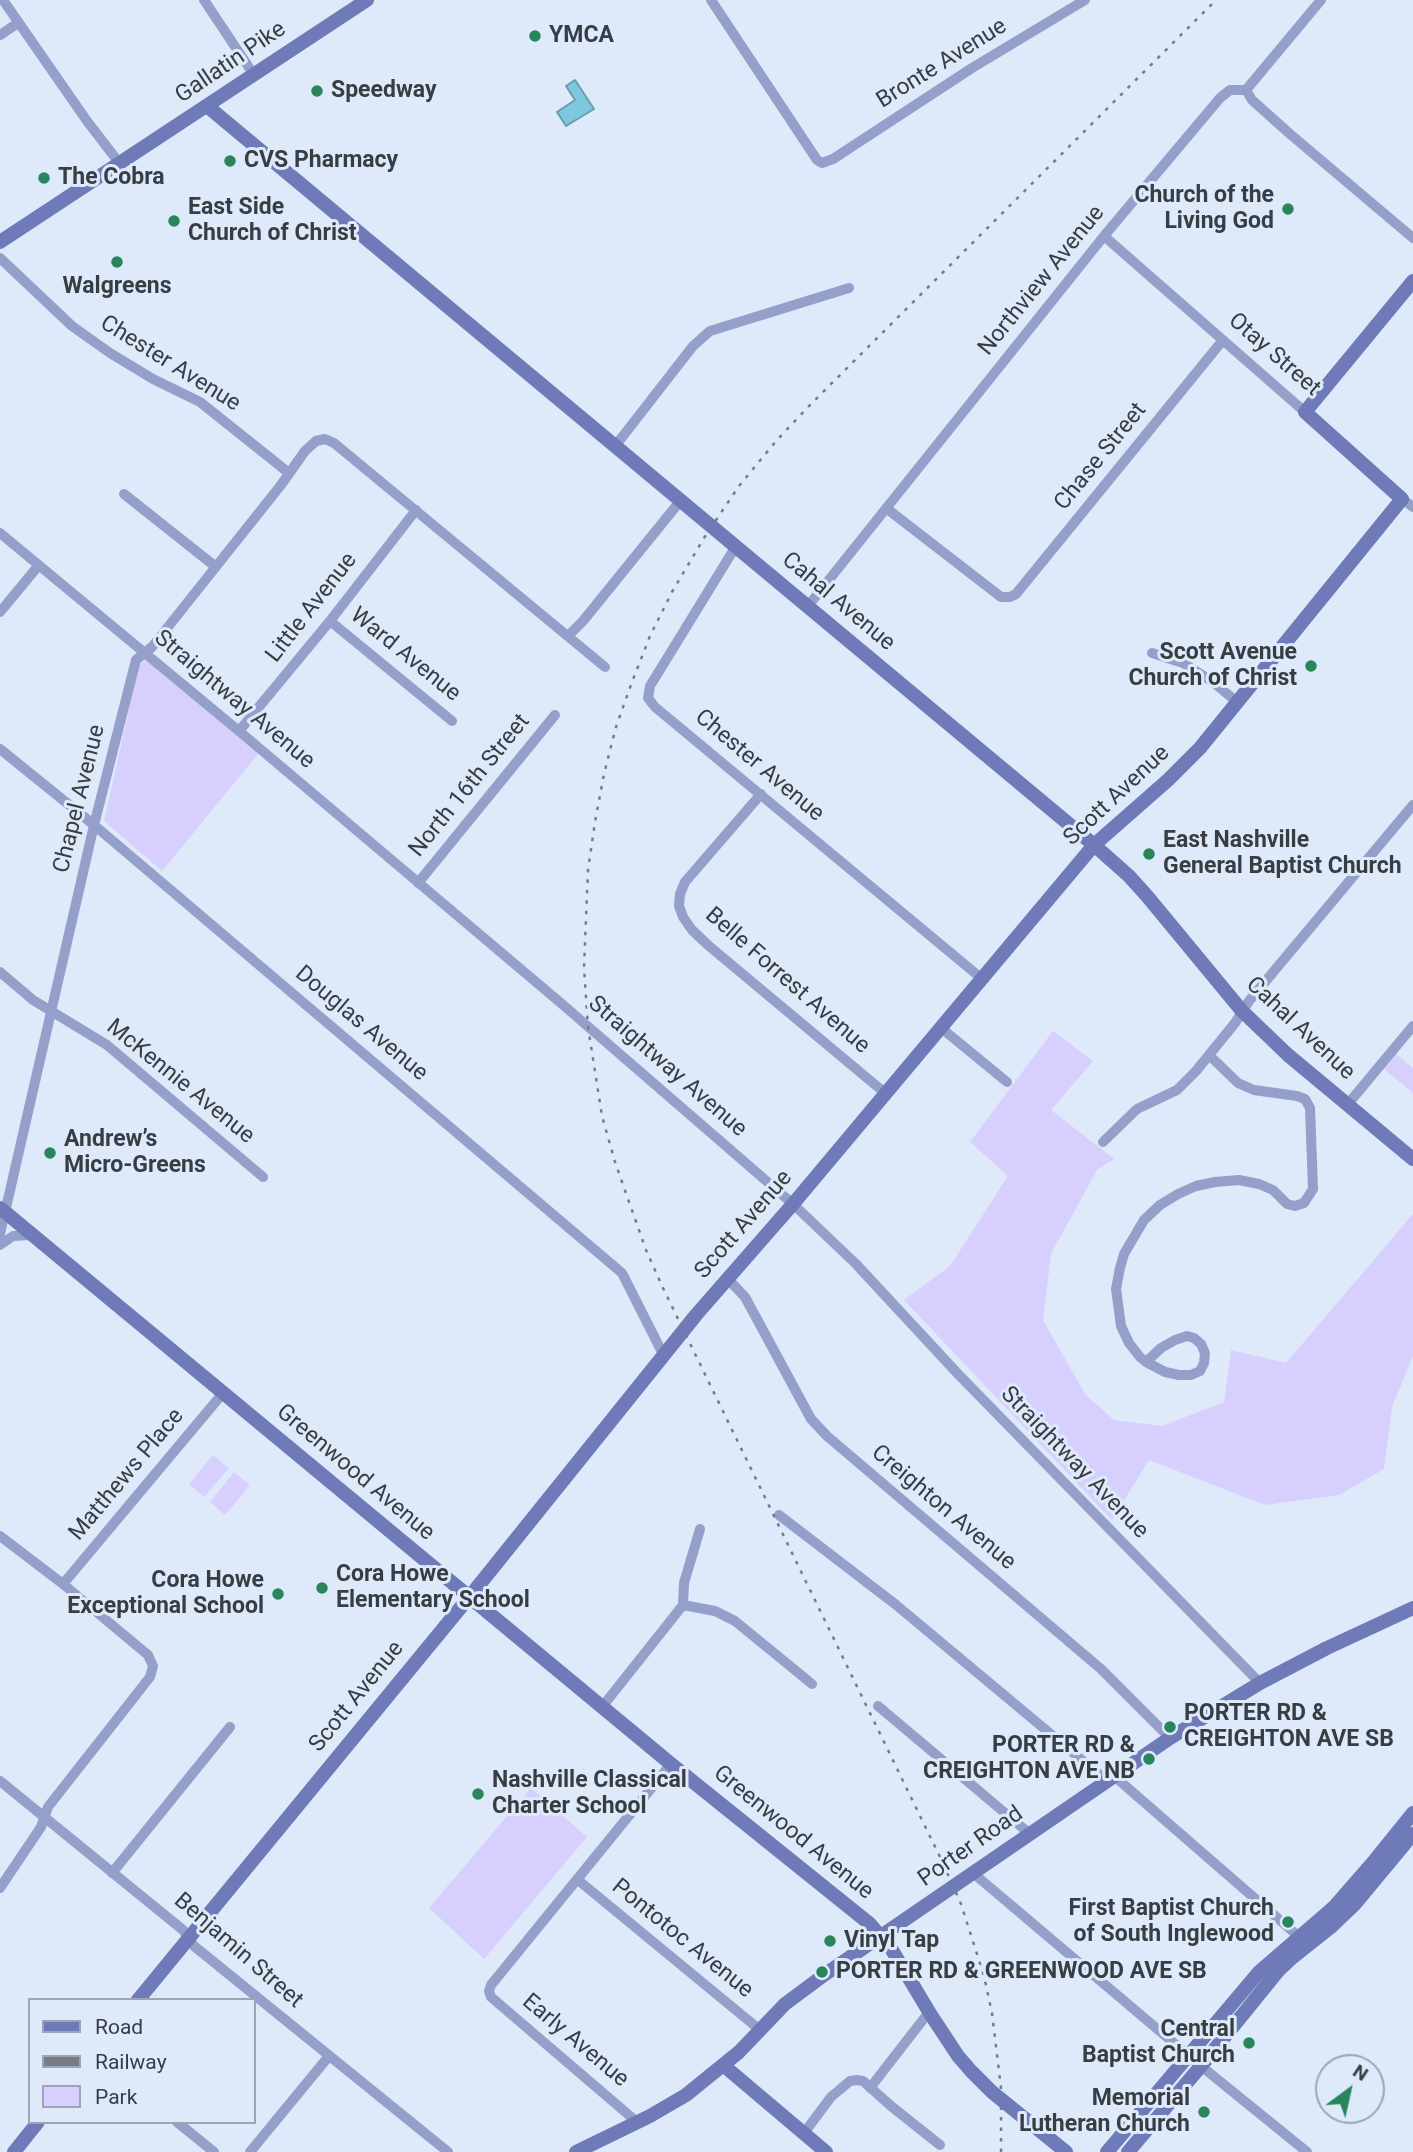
<!DOCTYPE html>
<html>
<head>
<meta charset="utf-8">
<style>
  body { margin:0 }
  #map { position:relative; width:1413px; height:2152px; overflow:hidden; background:#deeafa; font-family:Roboto,sans-serif }
  canvas { display:block }
  .legend { position:absolute; left:28px; top:1998px; width:228px; height:126px; box-sizing:border-box; background:#deeafa; border:2px solid #9ca5b1; margin:0; padding:9px 12px; list-style:none; font-size:21px; color:#383d43 }
  .legend li { display:flex; align-items:center; gap:14px; height:35px }
  .legend b { width:35px; border:2px solid #9ca5b1 }
  .north { position:absolute; left:1315px; top:2054px; width:70px; height:70px; box-sizing:border-box; background:#deeafa; border:2px solid #9ca5b1; border-radius:50%; rotate:33deg; font-size:19px; font-weight:700; line-height:28px; text-align:center; color:#383d43 }
  .north::after { content:''; display:block; margin:auto; width:24px; height:32px; background:#29855c; clip-path:polygon(50% 0,100% 100%,50% 72%,0 100%) }
</style>
</head>
<body>
<div id="map">
<canvas width="1413" height="2152"></canvas>
<ul class="legend">
<li><b style="height:9px;background:#6e7bb8"></b>Road</li>
<li><b style="height:9px;background:#757c86"></b>Railway</li>
<li><b style="height:19px;background:#d7cffd"></b>Park</li>
</ul>
<div class="north">N</div>
</div>
<script>
const g = document.querySelector('canvas').getContext('2d');
g.lineJoin = 'round';
function fillPath(path, color) {
  g.fillStyle = color;
  g.fill(path, 'evenodd');
}
function toPath(rows) {
  const path = new Path2D();
  for (const r of rows) {
    path.moveTo(r[0], r[1]);
    for (let i = 2; i < r.length; i += 2) path.lineTo(r[i], r[i + 1]);
  }
  return path;
}
function strokePath(path, color, width, dash) {
  g.strokeStyle = color;
  g.lineWidth = width;
  g.lineCap = dash ? 'butt' : 'round';
  g.setLineDash(dash || []);
  g.stroke(path);
}
function label(font, color, halo, rows, align = 'center') {
  g.font = font + ' Roboto,sans-serif';
  g.lineWidth = 6;
  g.setLineDash([]);
  g.textBaseline = 'middle';
  g.strokeStyle = halo;
  g.fillStyle = color;
  for (const [text, x, y, turn = 0] of rows) {
    g.save();
    g.translate(x, y);
    g.rotate((+turn || 0) * Math.PI / 180);
    g.textAlign = isNaN(turn) ? turn : align;
    if (halo) g.strokeText(text, 0, 0);
    g.fillText(text, 0, 0);
    g.restore();
  }
}
fillPath(toPath([
  [147,659,259,753,162,871,104,821,139,666],
  [1053,1031,1093,1061,1051,1110,1114,1159,1097,1170,1051,1254,1043,1320,1085,1394,1114,1420,1162,1426,1224,1402,1231,1350,1286,1363,1413,1214,1413,1356,1392,1407,1384,1469,1339,1495,1265,1505,1149,1460,1112,1520,904,1300,950,1266,1008,1176,970,1142],
  [1396,1054,1413,1068,1413,1093,1384,1069],
  [213,1455,229,1468,204,1497,189,1484],
  [234,1472,250,1485,225,1515,210,1502],
  [531,1788,587,1837,484,1959,429,1908]
]), '#d7cffd');
const water = toPath([
  [575,80,594,109,566,126,557,112,575,100,566,86,575,80]
]);
fillPath(water, '#7ec8dd');
strokePath(water, '#699eaf', 2);
strokePath(toPath([
  [3,0,87,121,120,164],
  [204,0,254,75],
  [711,0,817,160,822,163,833,159,972,68,1085,0],
  [0,35,18,23],
  [1246,90,1252,100,1290,134,1413,238],
  [1246,90,1321,0],
  [1104,236,1305,412],
  [0,258,72,326,110,353,153,379,200,402,289,473],
  [616,445,693,346,710,331,849,288],
  [124,494,216,567],
  [1402,499,1413,507],
  [886,508,1001,597,1010,597,1016,594,1223,340],
  [0,533,239,731,562,1004,793,1204,856,1264,958,1374,1260,1683],
  [736,546,650,686,648,698,655,707,981,978],
  [808,606,1104,236,1220,98,1230,90,1246,90],
  [0,612,39,565],
  [330,621,452,721],
  [568,636,583,621,681,500],
  [1152,653,1183,663,1213,682,1237,702],
  [239,731,330,621,416,510],
  [0,749,94,825,622,1273,664,1356],
  [761,794,685,882,680,894,679,906,683,917,692,930,709,946,885,1093],
  [418,883,555,715],
  [0,972,33,1000,107,1045,263,1177],
  [940,1027,1007,1082],
  [1348,1104,1413,1026],
  [1103,1142,1137,1109,1177,1090,1196,1071,1235,1023,1249,1001,1413,805],
  [0,1234,94,825,136,660,152,647,281,485,305,451,316,441,325,439,334,443,605,667],
  [0,1245,13,1236,32,1235],
  [728,1279,745,1297,811,1419,827,1436,1101,1669,1170,1738],
  [1146,1362,1161,1348,1175,1340,1187,1336,1194,1338,1201,1344,1205,1353,1204,1363,1200,1371,1191,1375,1179,1375,1165,1372,1146,1362,1140,1357,1129,1343,1121,1326,1116,1289,1120,1268,1124,1254,1144,1220,1160,1205,1178,1194,1196,1186,1215,1182,1239,1180,1259,1184,1273,1190,1287,1204,1295,1206,1304,1203,1313,1189,1310,1108,1305,1099,1297,1096,1254,1090,1238,1083,1209,1055],
  [779,1515,895,1604,1107,1781],
  [0,1536,63,1584,148,1655,153,1666,150,1677,48,1807,41,1827,0,1888],
  [63,1584,223,1393],
  [683,1605,715,1611,735,1621,812,1684],
  [878,1706,1030,1834],
  [602,1707,683,1605,684,1583,700,1529],
  [1114,1776,1305,1942],
  [0,1781,183,1930,194,1946,448,2152],
  [112,1873,230,1727],
  [973,1873,1201,2066,1307,2152],
  [578,1880,760,2030],
  [870,2088,929,2012],
  [177,2122,214,2152],
  [637,2122,491,1997,489,1991,491,1985,671,1764],
  [804,2133,831,2097,850,2081,857,2080,863,2081,891,2106,940,2145],
  [250,2152,329,2056]
]), '#95a0ca', 10);
strokePath(toPath([
  [207,106,1094,845,1129,876,1147,896,1242,1011,1288,1055,1413,1159],
  [0,242,367,0],
  [0,1208,671,1764,870,1924,892,1950,931,2015,958,2056,971,2071,992,2092,1066,2152],
  [138,2000,475,1590,696,1315,793,1204,1094,845,1168,780,1200,748,1402,499,1305,412,1413,281],
  [723,2065,826,2152],
  [14,2152,38,2122],
  [576,2152,650,2116,686,2095,739,2052,785,2004,824,1975,1170,1738,1260,1683,1327,1648,1413,1608],
  [1107,2152,1259,1972,1334,1907,1375,1860,1413,1813],
  [1128,2152,1201,2066,1278,1971,1293,1957,1332,1926,1354,1905,1413,1834]
]), '#6e7bb8', 14);
strokePath(toPath([
  [1001,2152,1001,2088,992,2013,984,1976,961,1904,941,1859,663,1288,646,1250,615,1162,602,1116,588,1027,584,968,588,870,595,822,604,774,616,727,632,682,650,636,672,592,704,538,739,486,777,440,810,405,1216,0]
]), '#757c86', 2.5, [3.5, 7]);
for (const [x, y, r, color] of [
  [535,36,7,"#29855c"],
  [317,91,7,"#29855c"],
  [230,161,7,"#29855c"],
  [44,178,7,"#29855c"],
  [1288,209,7,"#29855c"],
  [174,221,7,"#29855c"],
  [117,262,7,"#29855c"],
  [1311,666,7,"#29855c"],
  [1149,854,7,"#29855c"],
  [50,1153,7,"#29855c"],
  [322,1588,7,"#29855c"],
  [278,1594,7,"#29855c"],
  [1170,1727,7,"#29855c"],
  [1149,1759,7,"#29855c"],
  [478,1794,7,"#29855c"],
  [1288,1922,7,"#29855c"],
  [830,1941,7,"#29855c"],
  [822,1972,7,"#29855c"],
  [1249,2043,7,"#29855c"],
  [1204,2112,7,"#29855c"]
]) {
  const dot = new Path2D();
  dot.arc(x, y, r, 0, 2 * Math.PI);
  g.fillStyle = color;
  g.fill(dot);
  strokePath(dot, '#deeafa', 2.5);
}
label('bold 23px', '#383d43', '#deeafa', [
  ["YMCA",549,36],
  ["Speedway",331,91],
  ["CVS Pharmacy",244,161],
  ["The Cobra",58,178],
  ["Church of the",1274,196,"right"],
  ["Living God",1274,222,"right"],
  ["East Side",188,208],
  ["Church of Christ",188,234],
  ["Walgreens",117,287,"center"],
  ["Scott Avenue",1297,653,"right"],
  ["Church of Christ",1297,679,"right"],
  ["East Nashville",1163,841],
  ["General Baptist Church",1163,867],
  ["Andrew’s",64,1140],
  ["Micro-Greens",64,1166],
  ["Cora Howe",336,1575],
  ["Elementary School",336,1601],
  ["Cora Howe",264,1581,"right"],
  ["Exceptional School",264,1607,"right"],
  ["PORTER RD &",1184,1714],
  ["CREIGHTON AVE SB",1184,1740],
  ["PORTER RD &",1135,1746,"right"],
  ["CREIGHTON AVE NB",1135,1772,"right"],
  ["Nashville Classical",492,1781],
  ["Charter School",492,1807],
  ["First Baptist Church",1274,1909,"right"],
  ["of South Inglewood",1274,1935,"right"],
  ["Vinyl Tap",844,1941],
  ["PORTER RD & GREENWOOD AVE SB",836,1972],
  ["Central",1235,2030,"right"],
  ["Baptist Church",1235,2056,"right"],
  ["Memorial",1190,2099,"right"],
  ["Lutheran Church",1190,2125,"right"]
], 'left');
label('23px', '#383d43', '#deeafa', [
  ["Gallatin Pike",231,63,-34],
  ["Bronte Avenue",942,64,-32],
  ["Northview Avenue",1042,281,-51],
  ["Otay Street",1274,355,41],
  ["Chester Avenue",170,364,32],
  ["Chase Street",1101,457,-51],
  ["Cahal Avenue",838,602,40],
  ["Little Avenue",312,608,-52],
  ["Ward Avenue",405,655,39],
  ["Straightway Avenue",234,700,40],
  ["Chester Avenue",759,766,40],
  ["North 16th Street",470,786,-51],
  ["Scott Avenue",1117,796,-43],
  ["Chapel Avenue",80,799,-76],
  ["Belle Forrest Avenue",787,981,41],
  ["Douglas Avenue",361,1024,40],
  ["Cahal Avenue",1300,1029,43],
  ["Straightway Avenue",667,1067,41],
  ["McKennie Avenue",180,1082,39],
  ["Scott Avenue",744,1225,-49],
  ["Straightway Avenue",1074,1463,46],
  ["Greenwood Avenue",355,1473,40],
  ["Matthews Place",127,1475,-50],
  ["Creighton Avenue",943,1508,40],
  ["Scott Avenue",357,1697,-51],
  ["Greenwood Avenue",793,1833,39],
  ["Porter Road",971,1847,-35],
  ["Pontotoc Avenue",682,1939,39],
  ["Benjamin Street",238,1951,41],
  ["Early Avenue",575,2041,40]
]);
</script>
</body>
</html>
